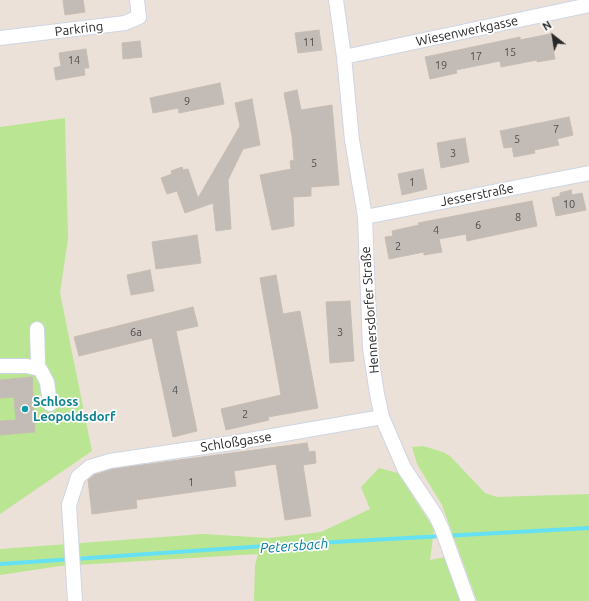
<!DOCTYPE html>
<html>
<head>
<meta charset="utf-8">
<style>
  body { margin:0 }
  #map { position:relative; width:589px; height:601px; overflow:hidden; background:#ece1d9; font-family:Ubuntu,sans-serif }
  canvas { display:block }
  .north { position:absolute; left:533px; top:16px; width:40px; height:40px; -webkit-text-stroke:3px #fff; paint-order:stroke; rotate:329deg; font-size:11px; font-weight:700; line-height:16px; text-align:center; color:#282828 }
  .north::after { content:''; display:block; margin:auto; width:14px; height:18px; background:#282828; clip-path:polygon(50% 0,100% 100%,50% 72%,0 100%) }
</style>
</head>
<body>
<div id="map">
<canvas width="589" height="601"></canvas>
<div class="north">N</div>
</div>
<script>
const g = document.querySelector('canvas').getContext('2d');
g.lineJoin = 'round';
function fillPath(path, color) {
  g.fillStyle = color;
  g.fill(path, 'evenodd');
}
function toPath(rows) {
  const path = new Path2D();
  for (const r of rows) {
    path.moveTo(r[0], r[1]);
    for (let i = 2; i < r.length; i += 2) path.lineTo(r[i], r[i + 1]);
  }
  return path;
}
function strokePath(path, color, width, dash) {
  g.strokeStyle = color;
  g.lineWidth = width;
  g.lineCap = dash ? 'butt' : 'round';
  g.setLineDash(dash || []);
  g.stroke(path);
}
function label(font, color, halo, rows, align = 'center') {
  g.font = font + ' Ubuntu,sans-serif';
  g.lineWidth = 3.5;
  g.setLineDash([]);
  g.textBaseline = 'middle';
  g.strokeStyle = halo;
  g.fillStyle = color;
  for (const [text, x, y, turn = 0] of rows) {
    g.save();
    g.translate(x, y);
    g.rotate((+turn || 0) * Math.PI / 180);
    g.textAlign = isNaN(turn) ? turn : align;
    if (halo) g.strokeText(text, 0, 0);
    g.fillText(text, 0, 0);
    g.restore();
  }
}
fillPath(toPath([
  [65,118,68,239,60,293,92,451,0,514,0,127],
  [423,446,443,452,450,456,485,493,497,497,589,494,589,601,477,601,442,505,417,464,412,447],
  [379,468,398,473,434,529,430,560,445,557,461,601,254,601,255,565,258,554,60,566,0,575,0,549,203,534,269,538,321,532,370,509,361,487]
]), '#bae592');
strokePath(toPath([
  [0,564,280,545,589,528]
]), '#66e1f4', 4);
const building = toPath([
  [63,0,83,0,85,12,65,15,63,0],
  [319,30,322,50,298,53,295,33,319,30],
  [550,34,555,59,537,62,537,60,501,67,500,61,456,70,457,73,430,79,425,57,520,37,520,40,550,34],
  [140,41,142,57,123,59,122,43,140,41],
  [86,49,89,68,84,68,85,75,56,80,54,68,61,66,59,53,86,49],
  [220,83,224,104,179,113,178,108,153,113,150,98,220,83],
  [297,90,301,110,332,105,339,185,311,187,311,196,293,197,294,226,272,230,260,175,291,169,290,161,294,160,292,136,284,93,297,90],
  [252,99,260,145,243,149,228,180,231,229,216,231,213,203,185,213,177,191,167,194,161,178,172,174,171,171,182,167,183,170,188,169,198,198,240,126,235,103,252,99],
  [569,117,573,135,557,139,559,145,534,150,535,153,514,157,512,147,504,148,500,131,569,117],
  [465,138,469,162,441,168,437,143,465,138],
  [423,169,427,189,402,195,398,174,423,169],
  [571,190,572,195,582,193,586,210,556,216,552,198,560,196,560,193,571,190],
  [532,201,537,226,467,241,466,234,439,239,442,252,424,255,424,252,389,259,385,237,393,236,392,231,419,225,418,223,532,201],
  [197,235,201,263,156,269,152,242,197,235],
  [150,270,154,291,131,295,127,275,150,270],
  [276,275,283,314,300,311,318,408,268,417,269,420,226,430,221,409,281,395,260,278,276,275],
  [350,301,354,361,330,363,326,302,350,301],
  [193,307,198,326,176,331,197,431,173,437,152,338,79,356,74,337,193,307],
  [32,377,35,432,0,435,0,421,16,420,14,397,0,398,0,380,32,377],
  [307,443,309,452,315,451,316,463,303,465,311,516,285,520,276,464,234,471,236,486,136,500,137,508,92,514,88,480,94,475,112,469,307,443]
]);
fillPath(building, '#c3bbb6');
strokePath(building, '#c7bdb3', 1);
const minor = toPath([
  [336,0,344,57,352,140,365,217,370,348,377,394,382,417,404,468,436,516,442,529,468,601],
  [0,38,125,23,139,17,137,0],
  [344,57,589,5],
  [365,217,589,173],
  [0,366,27,366,40,369,47,382,50,404],
  [35,368,38,363,37,329],
  [75,601,69,505,78,477,90,467,110,461,238,442,382,417]
]);
strokePath(minor, '#ced5e2', 16);
strokePath(minor, '#fff', 14);
for (const [x, y, r, color] of [
  [25,409,4,"#0f9aa8"]
]) {
  const dot = new Path2D();
  dot.arc(x, y, r, 0, 2 * Math.PI);
  g.fillStyle = color;
  g.fill(dot);
  strokePath(dot, '#fff', 1.5);
}
label('11px', '#4f4d4c', null, [
  ["11",309,42],
  ["15",510,52],
  ["17",476,56],
  ["14",74,60],
  ["19",441,65],
  ["9",187,101],
  ["7",556,129],
  ["5",517,139],
  ["3",453,153],
  ["5",314,163],
  ["1",412,182],
  ["10",569,204],
  ["8",518,217],
  ["6",478,225],
  ["4",436,230],
  ["2",398,246],
  ["6a",136,332],
  ["3",340,332],
  ["4",175,390],
  ["2",245,414],
  ["1",191,482]
]);
label('13px', '#282828', '#fff', [
  ["Parkring",79,29,-7],
  ["Wiesenwerkgasse",467,31,-12],
  ["Jesserstraße",477,195,-11],
  ["Hennersdorfer Straße",370,310,-94],
  ["Schloßgasse",236,442,-9]
]);
label('bold 13px', '#0d838f', '#fff', [
  ["Schloss",33,402],
  ["Leopoldsdorf",33,417]
], 'left');
label('italic 14px', '#077e9d', '#fff', [
  ["Petersbach",294,546,-4]
]);
</script>
</body>
</html>
